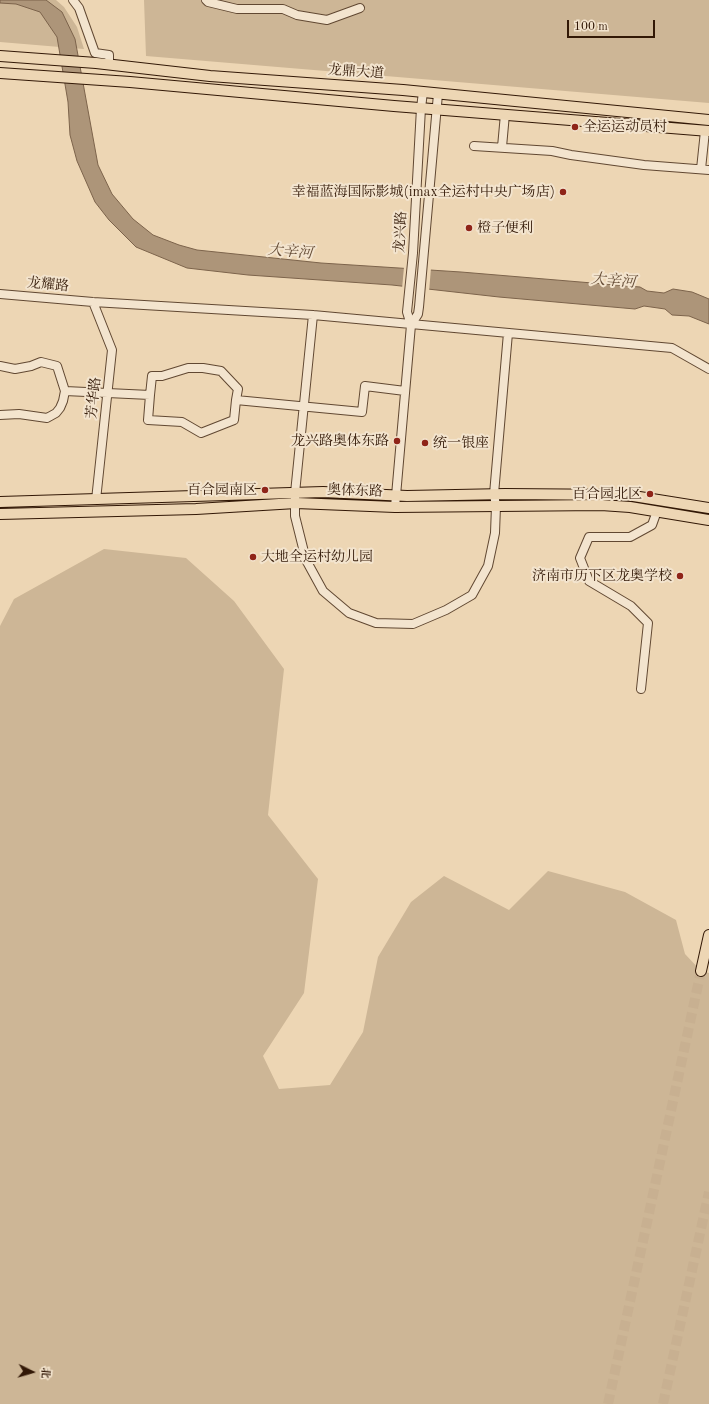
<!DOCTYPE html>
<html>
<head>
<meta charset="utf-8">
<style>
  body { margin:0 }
  #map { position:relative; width:709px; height:1404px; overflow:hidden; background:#edd6b4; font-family:"Old Standard TT","Noto Serif SC",serif }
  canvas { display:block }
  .north { position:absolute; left:12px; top:1352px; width:40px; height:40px; -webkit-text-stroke:3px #f3e4ce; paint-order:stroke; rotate:95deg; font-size:11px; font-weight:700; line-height:16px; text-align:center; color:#321806 }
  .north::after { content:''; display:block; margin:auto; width:14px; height:18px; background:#321806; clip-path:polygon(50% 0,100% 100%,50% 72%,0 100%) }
  .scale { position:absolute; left:567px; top:20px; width:88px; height:18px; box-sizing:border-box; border:2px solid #321806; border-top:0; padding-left:5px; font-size:12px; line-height:14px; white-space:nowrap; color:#321806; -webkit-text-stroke:3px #f3e4ce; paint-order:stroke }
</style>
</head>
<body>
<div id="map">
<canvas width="709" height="1404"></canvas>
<div class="north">北</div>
<div class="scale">100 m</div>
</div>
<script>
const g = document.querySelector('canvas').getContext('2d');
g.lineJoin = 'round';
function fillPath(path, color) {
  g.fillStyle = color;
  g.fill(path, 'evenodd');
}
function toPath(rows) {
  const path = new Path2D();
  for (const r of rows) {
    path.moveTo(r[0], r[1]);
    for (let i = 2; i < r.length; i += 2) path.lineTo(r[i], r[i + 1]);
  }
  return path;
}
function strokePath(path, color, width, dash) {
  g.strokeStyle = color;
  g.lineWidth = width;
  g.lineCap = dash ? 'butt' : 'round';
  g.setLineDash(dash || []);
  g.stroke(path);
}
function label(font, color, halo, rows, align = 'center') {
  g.font = font + ' "Old Standard TT","Noto Serif SC",serif';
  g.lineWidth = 4;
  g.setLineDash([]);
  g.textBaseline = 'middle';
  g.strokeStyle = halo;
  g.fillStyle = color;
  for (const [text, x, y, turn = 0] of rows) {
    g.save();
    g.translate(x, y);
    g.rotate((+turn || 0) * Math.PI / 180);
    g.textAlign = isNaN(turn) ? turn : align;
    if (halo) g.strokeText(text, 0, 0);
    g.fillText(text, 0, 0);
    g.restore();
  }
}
fillPath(toPath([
  [0,0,56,0,64,7,77,27,84,49,0,42],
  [144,0,709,0,709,103,146,56],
  [104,549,186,558,234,601,284,669,268,815,318,879,304,993,263,1056,279,1089,330,1085,363,1032,378,957,411,902,444,876,509,910,548,871,625,892,676,920,685,954,701,971,709,973,709,1404,0,1404,0,626,14,599]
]), '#cdb696');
const water = toPath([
  [0,0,46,0,62,12,75,39,98,165,112,194,133,219,153,235,179,245,197,250,321,263,461,272,640,287,647,291,664,293,673,289,692,292,709,299,709,324,689,316,672,315,665,309,644,306,635,309,499,297,392,285,248,275,187,268,136,247,109,220,95,202,77,161,70,135,68,102,57,37,40,12,16,4,0,3,0,0]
]);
fillPath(water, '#ad9579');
strokePath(water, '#7c634b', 1);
fillPath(toPath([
  [404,267,431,268,429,292,402,289]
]), '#edd6b4');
strokePath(toPath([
  [608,1404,701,971],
  [663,1404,709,1192]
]), '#c8b091', 10, [10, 5]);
const minor = toPath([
  [73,0,79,8,95,53,109,55,109,65],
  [206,0,208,2,237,9,283,9,297,15,327,20,360,8],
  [474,146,552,151,571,155,644,165,709,170],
  [502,147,505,114],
  [701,169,705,131],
  [0,294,93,302,313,315,672,348,709,369],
  [93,302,112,350,96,500],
  [313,315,295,493,295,516,306,560,323,591,349,613,376,623,413,624,446,610,472,595,488,566,495,533,496,506,494,494,508,333],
  [411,325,418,314,419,307,438,94],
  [0,366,15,369,31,366,41,362,57,366,65,391,150,395,148,420,182,422,201,433,234,420,236,400,362,412,365,386,405,391],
  [150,395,152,376,162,376,188,368,203,368,221,371,238,389,236,400],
  [0,415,19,414,47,418,56,413,60,408,63,401,65,391],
  [395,507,411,325,407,312,413,253,421,108,423,92],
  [641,689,648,623,631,606,589,581,580,558,589,537,630,537,652,525,657,511]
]);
const major = toPath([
  [0,56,96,63,210,76,403,90,709,120],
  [0,73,130,82,394,106,709,131],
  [0,502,323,492,407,496,505,494,627,495,709,508],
  [0,514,196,509,296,503,395,507,601,505,630,507,709,520],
  [701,971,709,935]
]);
strokePath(minor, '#614832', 10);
strokePath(major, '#321806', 12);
strokePath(minor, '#f3e4ce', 8);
strokePath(major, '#edd6b4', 10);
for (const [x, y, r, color] of [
  [575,127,4,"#8f2418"],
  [563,192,4,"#8f2418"],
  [469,228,4,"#8f2418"],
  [397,441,4,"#8f2418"],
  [425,443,4,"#8f2418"],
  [265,490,4,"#8f2418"],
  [650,494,4,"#8f2418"],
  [253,557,4,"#8f2418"],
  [680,576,4,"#8f2418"]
]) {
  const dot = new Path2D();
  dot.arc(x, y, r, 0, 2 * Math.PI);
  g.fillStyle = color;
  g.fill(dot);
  strokePath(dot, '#f3e4ce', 1.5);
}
label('14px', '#321806', '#f3e4ce', [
  ["龙鼎大道",356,72,4],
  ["龙兴路",401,232,-87],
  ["龙耀路",48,285,5],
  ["芳华路",94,398,-84],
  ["奥体东路",355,491,2]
]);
label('14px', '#321806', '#f3e4ce', [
  ["全运运动员村",583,127,"left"],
  ["幸福蓝海国际影城(imax全运村中央广场店)",555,192],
  ["橙子便利",477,228,"left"],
  ["龙兴路奥体东路",389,441],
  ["统一银座",433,443,"left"],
  ["百合园南区",257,490],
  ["百合园北区",642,494],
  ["大地全运村幼儿园",261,557,"left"],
  ["济南市历下区龙奥学校",672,576]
], 'right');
label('italic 15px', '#634a34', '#f3e4ce', [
  ["大辛河",290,252,5],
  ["大辛河",613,281,5]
]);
</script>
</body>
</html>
